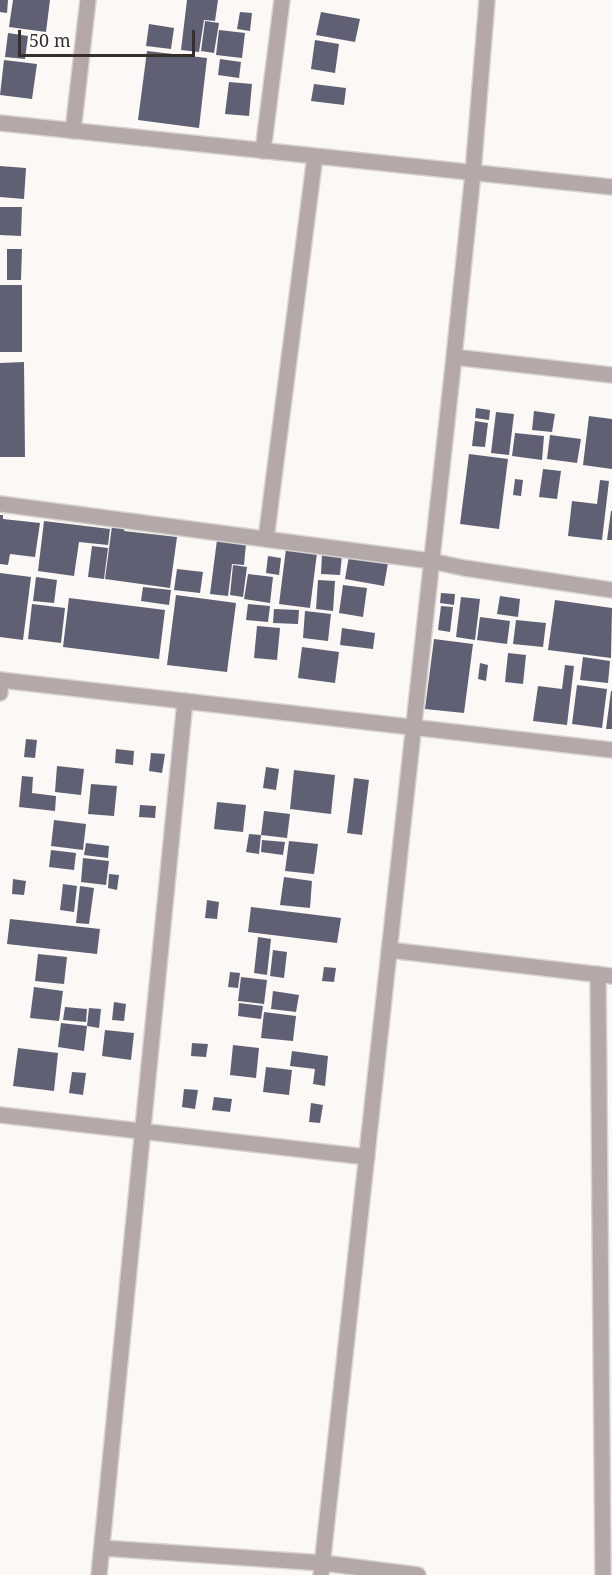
<!DOCTYPE html>
<html>
<head>
<meta charset="utf-8">
<style>
  body { margin:0 }
  #map { position:relative; width:612px; height:1575px; overflow:hidden; background:#fcf8f5; font-family:"Noto Serif",serif }
  canvas { display:block }
  .scale { position:absolute; left:18px; top:30px; width:177px; height:27px; box-sizing:border-box; border:3px solid #362e28; border-top:0; padding-left:8px; font-size:18px; line-height:21px; white-space:nowrap; color:#362e28; -webkit-text-stroke:4px #fff; paint-order:stroke }
</style>
</head>
<body>
<div id="map">
<canvas width="612" height="1575"></canvas>
<div class="scale">50 m</div>
</div>
<script>
const g = document.querySelector('canvas').getContext('2d');
g.lineJoin = 'round';
function fillPath(path, color) {
  g.fillStyle = color;
  g.fill(path, 'evenodd');
}
function toPath(rows) {
  const path = new Path2D();
  for (const r of rows) {
    path.moveTo(r[0], r[1]);
    for (let i = 2; i < r.length; i += 2) path.lineTo(r[i], r[i + 1]);
  }
  return path;
}
function strokePath(path, color, width, dash) {
  g.strokeStyle = color;
  g.lineWidth = width;
  g.lineCap = dash ? 'butt' : 'round';
  g.setLineDash(dash || []);
  g.stroke(path);
}
fillPath(toPath([
  [0,0,8,0,7,13,0,12],
  [13,0,50,0,46,32,9,27],
  [187,0,218,0,215,21,204,20,199,52,181,50],
  [240,12,252,13,250,31,237,29],
  [321,12,360,19,355,42,316,35],
  [205,21,219,23,214,53,201,51],
  [149,24,174,28,171,49,146,46],
  [219,30,245,33,242,58,216,55],
  [8,33,28,36,25,59,5,57],
  [315,40,339,44,335,73,311,69],
  [147,51,207,58,199,128,138,120],
  [220,59,241,62,239,78,218,75],
  [4,60,37,64,32,99,0,95],
  [229,82,252,84,249,116,225,114],
  [314,84,346,88,344,105,311,101],
  [0,166,26,168,24,199,0,197],
  [0,207,22,207,21,236,0,235],
  [7,249,22,249,21,280,7,280],
  [0,285,22,285,22,352,0,352],
  [24,362,25,457,0,457,0,363],
  [476,408,490,410,489,420,475,418],
  [534,411,555,414,552,432,532,430],
  [496,412,514,414,509,455,491,453],
  [589,416,612,419,612,469,583,465],
  [475,421,488,423,485,447,472,446],
  [515,433,544,436,542,460,512,456],
  [550,435,581,439,577,463,547,459],
  [469,454,508,459,499,529,460,524],
  [543,469,561,471,557,499,539,497],
  [515,479,523,480,521,496,513,495],
  [600,480,609,481,602,540,568,536,572,501,597,504],
  [611,511,612,511,612,540,607,540],
  [0,515,3,515,3,519,40,523,35,557,10,554,8,565,0,564],
  [44,521,110,529,108,545,79,542,74,576,38,571],
  [112,526,125,527,124,531,177,537,170,588,105,579],
  [217,540,246,544,244,565,232,564,228,596,210,594],
  [92,546,108,548,104,579,88,577],
  [286,549,317,553,310,608,279,604],
  [322,553,342,555,340,575,321,574],
  [268,556,281,558,279,575,266,573],
  [349,556,388,563,384,586,345,579],
  [233,565,247,567,243,597,230,595],
  [177,569,203,572,200,593,174,590],
  [0,573,31,577,23,640,0,637],
  [248,574,273,577,270,603,244,599],
  [36,577,57,580,54,603,33,601],
  [318,580,335,581,333,611,316,609],
  [343,585,367,588,363,617,339,613],
  [143,587,171,590,169,605,141,601],
  [441,593,455,594,454,605,440,603],
  [176,595,236,603,227,672,167,665],
  [500,596,520,599,518,617,497,614],
  [461,597,480,599,475,640,456,637],
  [69,598,165,610,159,659,63,647],
  [555,600,612,608,611,658,548,650],
  [32,604,65,608,61,643,28,639],
  [248,604,270,606,268,622,246,620],
  [441,606,453,607,450,632,438,630],
  [274,609,299,610,298,624,273,623],
  [305,611,331,614,328,641,303,638],
  [480,617,510,621,507,644,477,640],
  [516,620,546,623,543,647,513,644],
  [257,626,280,628,277,660,254,658],
  [342,628,375,633,373,649,340,645],
  [434,639,473,644,464,713,425,709],
  [302,647,339,652,335,683,298,678],
  [508,653,526,655,523,684,505,682],
  [583,657,610,661,608,683,580,680],
  [480,663,488,665,486,681,478,679],
  [565,665,574,666,567,725,533,721,538,686,562,689],
  [577,685,607,689,602,728,572,724],
  [611,691,612,691,612,729,606,729],
  [26,739,37,740,35,758,24,757],
  [116,749,134,751,133,765,115,763],
  [151,753,165,754,162,773,149,771],
  [57,766,84,769,81,795,55,792],
  [266,767,279,769,276,790,263,788],
  [294,770,335,775,331,814,290,809],
  [22,776,33,777,32,793,56,796,55,811,19,807],
  [354,778,369,780,362,835,347,833],
  [91,784,117,786,114,816,88,814],
  [217,802,246,805,243,832,214,829],
  [140,805,156,806,155,818,139,817],
  [264,811,290,814,287,838,261,835],
  [54,820,86,824,83,850,51,846],
  [249,834,261,835,259,854,246,852],
  [262,840,285,842,283,855,261,852],
  [289,841,318,844,314,874,285,871],
  [86,843,109,846,108,858,84,855],
  [51,850,76,853,74,870,49,867],
  [83,858,109,861,106,885,81,882],
  [109,874,119,875,117,890,108,888],
  [284,877,312,881,310,908,280,905],
  [13,879,26,881,24,895,12,894],
  [63,884,77,886,74,912,60,910],
  [80,886,94,888,89,924,76,923],
  [207,900,219,902,217,919,205,918],
  [251,907,341,918,337,943,248,932],
  [10,919,100,929,97,954,7,944],
  [258,937,271,939,267,975,254,973],
  [273,950,287,952,284,978,270,976],
  [38,954,67,957,64,984,35,981],
  [324,967,336,968,334,982,322,981],
  [230,972,240,973,238,988,228,987],
  [241,977,267,980,264,1004,238,1001],
  [34,987,63,991,59,1021,30,1018],
  [273,991,299,995,296,1012,271,1009],
  [114,1002,126,1004,124,1021,112,1020],
  [239,1003,263,1006,261,1019,238,1016],
  [65,1007,87,1009,86,1022,63,1020],
  [89,1008,101,1009,99,1028,87,1026],
  [264,1012,296,1016,293,1041,261,1038],
  [61,1023,87,1026,84,1051,58,1047],
  [105,1030,134,1033,131,1060,102,1056],
  [192,1043,208,1044,206,1057,191,1056],
  [233,1045,259,1048,256,1078,230,1075],
  [18,1048,58,1053,54,1091,13,1086],
  [292,1051,328,1056,325,1086,313,1084,315,1069,290,1066],
  [266,1067,292,1070,289,1095,263,1092],
  [72,1072,86,1073,83,1095,69,1093],
  [184,1089,198,1090,195,1109,182,1107],
  [214,1097,232,1099,230,1112,212,1110],
  [311,1103,323,1105,320,1123,309,1122]
]), '#606074');
const minor = toPath([
  [0,123,612,187],
  [263,151,282,0],
  [454,357,612,375],
  [0,504,431,561,464,568,612,590],
  [266,539,315,156],
  [0,693,1,680],
  [389,950,612,976],
  [598,974,603,1575],
  [0,1115,367,1157],
  [102,1548,323,1563,418,1575],
  [99,1575,185,701],
  [321,1575,454,357,473,173,487,0]
]);
const tertiary = toPath([
  [73,131,88,0],
  [0,680,612,750]
]);
strokePath(minor, '#d8d4d0', 18);
strokePath(tertiary, '#d8d4d0', 18);
strokePath(minor, '#b4a8a8', 15);
strokePath(tertiary, '#b4a8a8', 15);
</script>
</body>
</html>
